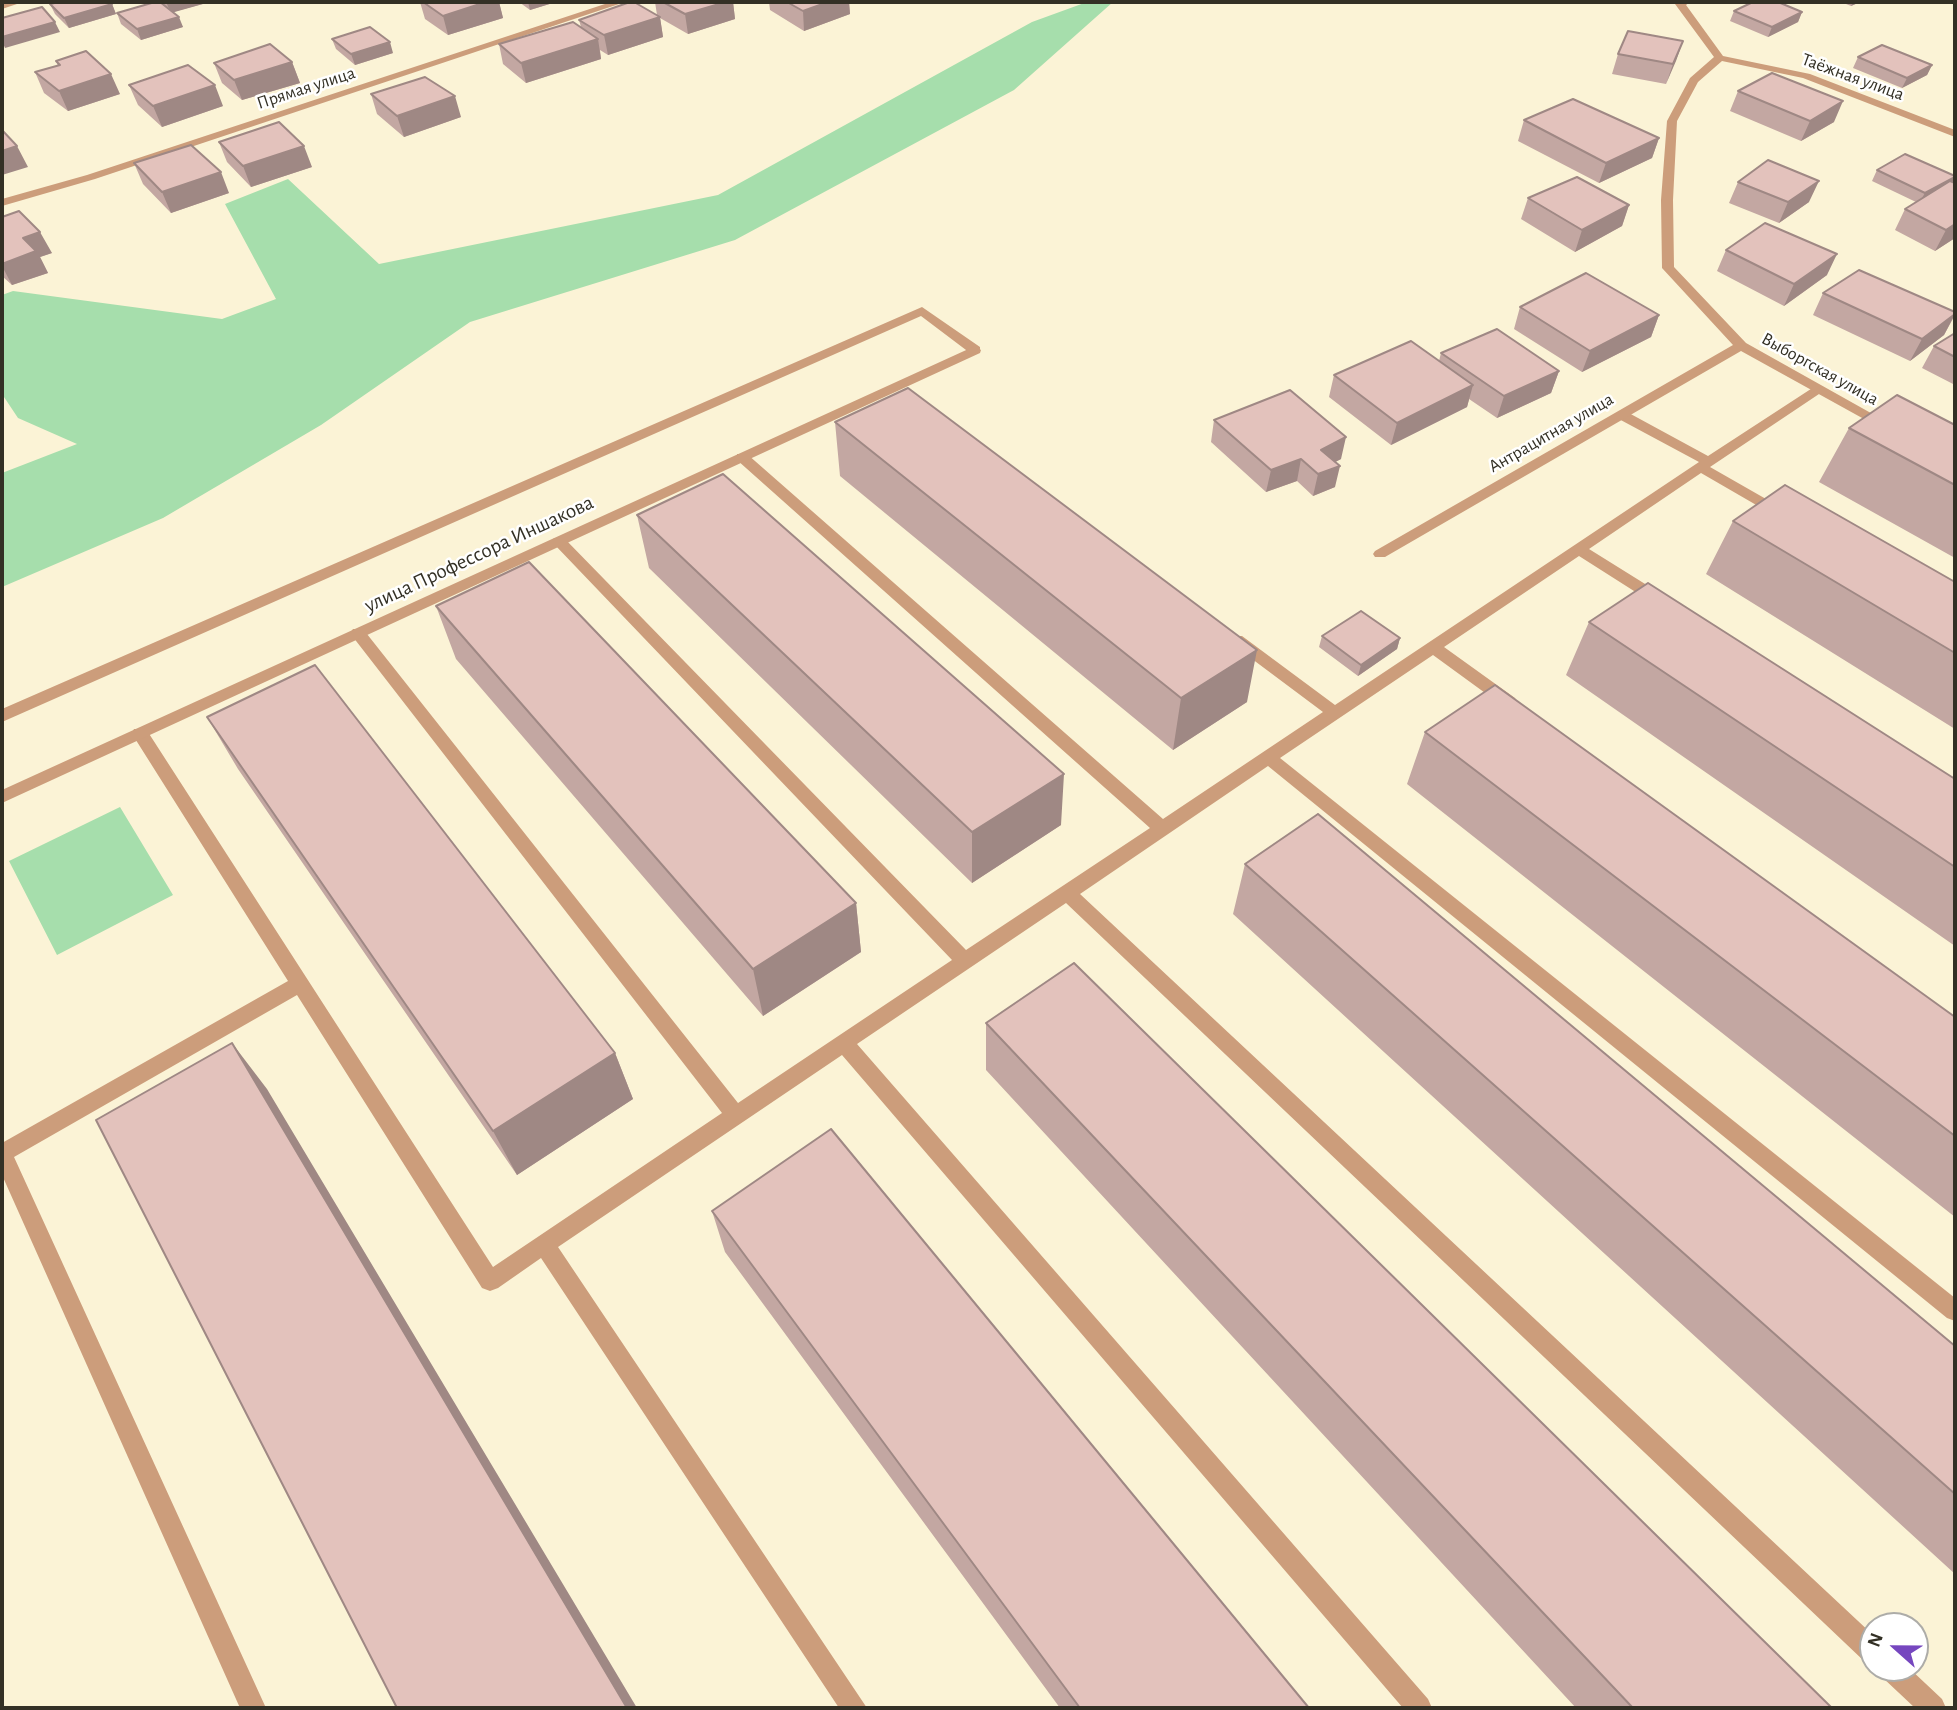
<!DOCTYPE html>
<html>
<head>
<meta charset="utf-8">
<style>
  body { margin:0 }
  #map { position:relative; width:1957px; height:1710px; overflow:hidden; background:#fbf3d6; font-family:"Alegreya Sans",sans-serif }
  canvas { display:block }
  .frame { position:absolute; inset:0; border:4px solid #333025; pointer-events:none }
  .north { position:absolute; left:1859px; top:1612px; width:70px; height:70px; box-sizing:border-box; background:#fff; border:2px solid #adaca8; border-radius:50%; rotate:291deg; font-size:19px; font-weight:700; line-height:28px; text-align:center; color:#333025 }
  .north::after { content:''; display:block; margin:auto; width:24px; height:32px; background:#7647bf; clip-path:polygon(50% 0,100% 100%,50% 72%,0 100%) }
</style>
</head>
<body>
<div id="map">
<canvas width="1957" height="1710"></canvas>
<div class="frame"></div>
<div class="north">N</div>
</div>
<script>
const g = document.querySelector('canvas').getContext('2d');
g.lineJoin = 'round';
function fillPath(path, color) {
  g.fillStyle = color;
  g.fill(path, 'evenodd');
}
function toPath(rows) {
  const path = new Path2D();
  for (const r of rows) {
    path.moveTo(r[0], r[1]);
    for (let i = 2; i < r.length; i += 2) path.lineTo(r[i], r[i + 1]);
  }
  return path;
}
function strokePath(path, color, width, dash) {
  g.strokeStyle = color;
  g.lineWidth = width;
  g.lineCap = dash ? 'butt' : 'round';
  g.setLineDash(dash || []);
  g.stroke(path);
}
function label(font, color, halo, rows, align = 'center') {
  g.font = font + ' "Alegreya Sans",sans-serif';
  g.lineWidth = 5;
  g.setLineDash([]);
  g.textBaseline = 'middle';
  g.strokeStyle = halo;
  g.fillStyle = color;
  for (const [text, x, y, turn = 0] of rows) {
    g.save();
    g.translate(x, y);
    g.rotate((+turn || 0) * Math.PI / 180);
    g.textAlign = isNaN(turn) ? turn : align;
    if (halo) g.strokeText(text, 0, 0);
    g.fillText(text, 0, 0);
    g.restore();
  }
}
fillPath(toPath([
  [1087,2,1113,2,1014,90,735,240,470,322,321,425,163,518,2,587,2,473,77,444,18,418,2,394,2,295,13,291,222,319,276,299,225,204,288,179,379,264,718,195,1032,22],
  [120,807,173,895,57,955,9,861]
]), '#a6deac');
fillPath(toPath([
  [922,307,980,347,980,353,970,353,921,316,2,722,2,709,922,307],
  [1817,385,1824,389,1822,392,1710,467,1787,511,1789,514,1787,517,1777,517,1701,473,1589,549,1666,597,1669,601,1666,605,1656,605,1579,556,1444,647,1515,698,1517,702,1515,706,1503,706,1433,655,1280,758,1955,1298,1955,1321,1947,1318,1268,766,1080,894,1873,1635,1873,1664,1864,1661,1066,903,857,1044,1428,1699,1432,1708,1403,1708,842,1055,558,1247,867,1708,839,1708,541,1258,498,1288,490,1291,482,1288,297,995,14,1157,266,1708,240,1708,2,1175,2,1143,288,981,134,737,132,733,134,729,146,729,493,1267,722,1113,353,637,350,633,353,629,363,629,738,1103,952,960,554,544,552,541,554,538,564,538,966,950,1150,828,737,460,737,454,747,454,1163,819,1323,712,1232,644,1229,640,1232,636,1242,636,1335,705,1699,462,1617,418,1617,412,1627,412,1708,456,1817,385],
  [1879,1668,1909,1668,1942,1699,1946,1708,1915,1708,1882,1677,1879,1668]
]), '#cc9d7b');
fillPath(toPath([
  [7,2,23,2,2,9,2,3,7,2],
  [611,2,625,2,95,179,2,206,2,199,87,175,611,2],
  [1677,2,1690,2,1686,5,1723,56,1810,74,1955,130,1955,137,1803,78,1722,61,1698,82,1677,121,1673,200,1674,267,1746,343,1894,426,1887,430,1882,429,1741,351,1385,557,1375,557,1373,554,1375,551,1733,345,1662,268,1661,200,1667,121,1690,78,1714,57,1675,4,1677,2],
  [975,346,981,350,980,353,2,803,2,790,975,346]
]), '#cc9d7b');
fillPath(toPath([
  [155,2,210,2,173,12,183,27,141,40,121,24,117,13],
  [420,2,499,2,503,18,448,35,425,19],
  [519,2,556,2,530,10],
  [655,2,733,2,735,19,688,34,660,18,663,37,608,55,600,50,601,59,526,83,503,64,499,44,581,27,579,20,657,15],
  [769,2,849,2,850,14,804,31,770,10],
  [1841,2,1860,2,1851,6],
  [50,4,112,4,116,14,69,28,55,14],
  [1734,11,1802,12,1798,22,1768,37,1730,21],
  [332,39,393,53,355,65,336,49],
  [1683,41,1666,84,1612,74,1618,54],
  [1858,57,1932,65,1927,75,1902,88,1853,68],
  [56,61,120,94,68,111,44,93,35,72,58,66],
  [292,62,300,83,242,100,222,83,214,63],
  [129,85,223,106,162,127,138,105],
  [1738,91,1834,122,1801,141,1730,111],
  [371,94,461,117,404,137,377,114],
  [1524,120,1659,138,1652,158,1599,183,1518,141],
  [219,142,312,167,251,187,227,162],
  [134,163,229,193,171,213,143,184],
  [1877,170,1955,176,1953,182,1955,238,1935,251,1895,230,1905,209,1916,202,1872,181],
  [1738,182,1809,202,1779,223,1729,203],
  [1528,198,1629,205,1622,226,1575,252,1521,219],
  [2,217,52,253,40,257,48,273,12,285,2,276],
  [1726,250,1827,275,1784,306,1717,271],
  [1823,293,1955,312,1955,315,1944,335,1910,361,1813,315],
  [1520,307,1659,315,1651,337,1582,372,1514,329],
  [1955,333,1955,385,1922,368,1934,346],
  [1441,353,1559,371,1551,393,1497,418,1469,399,1467,407,1391,445,1329,397,1334,375,1439,361],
  [1214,420,1341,459,1335,462,1335,487,1313,496,1297,481,1266,492,1211,442],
  [835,422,1247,702,1173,750,840,476],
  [1955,425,1955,558,1819,482,1849,428],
  [637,515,1061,825,972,883,649,568],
  [1733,521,1955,582,1955,729,1706,574],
  [436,606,856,903,861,952,763,1016,456,659],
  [1589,622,1955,779,1955,946,1566,675],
  [1322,636,1400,638,1397,649,1358,676,1319,647],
  [207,717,615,1053,633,1099,517,1175,238,769],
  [1425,732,1955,1017,1955,1217,1407,784],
  [1245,864,1955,1346,1955,1574,1233,914],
  [986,1023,1832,1708,1576,1708,986,1070],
  [712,1211,1309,1708,1060,1708,725,1252]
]), '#c3a7a2');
fillPath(toPath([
  [166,2,210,2,171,13],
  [486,2,499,2,503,18,448,35,443,16],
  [528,2,556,2,530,10],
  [726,2,733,2,735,19,688,34,685,14],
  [828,2,849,2,850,14,804,31,803,11],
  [1853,2,1860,2,1851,6],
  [112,4,116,14,69,28,64,18],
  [1802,12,1798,22,1768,37,1772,27],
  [179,17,183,27,141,40,137,29],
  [660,17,663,37,608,55,604,35],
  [55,22,60,32,5,48,2,41,2,37],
  [598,39,601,59,526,83,521,63],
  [1683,41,1676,61,1666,84,1673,64],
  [390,42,393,53,355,65,351,54],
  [292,62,300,83,242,100,234,80],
  [1932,65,1927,75,1902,88,1907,78],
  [111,74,120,94,68,111,59,91],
  [215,85,223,106,162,127,153,106],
  [455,96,461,117,404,137,397,116],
  [1843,101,1834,122,1801,141,1810,121],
  [1659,138,1652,158,1599,183,1606,163],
  [17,146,28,167,2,175,2,151],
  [304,146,312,167,251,187,243,166],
  [221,172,229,193,171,213,162,192],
  [1955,177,1951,187,1919,203,1925,193],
  [1819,181,1809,202,1779,223,1788,202],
  [1629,205,1622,226,1575,252,1582,230],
  [1955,224,1955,238,1935,251,1946,230],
  [40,232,52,253,40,257,48,273,12,285,2,266,2,264,23,238],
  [1837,254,1827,275,1784,306,1794,284],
  [1955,314,1944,335,1910,361,1922,339],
  [1659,315,1651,337,1582,372,1590,351],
  [1559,371,1551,393,1497,418,1504,396],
  [1473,385,1467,407,1391,445,1397,423],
  [1346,437,1341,459,1316,472,1321,450],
  [1301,459,1297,481,1266,492,1271,470],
  [1340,466,1335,487,1313,496,1318,474],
  [1400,638,1397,649,1358,676,1361,665],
  [1257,650,1247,702,1173,750,1181,698],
  [1064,774,1061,825,972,883,972,832],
  [856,903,861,952,763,1016,753,969],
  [232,1043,267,1089,637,1708,627,1708],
  [615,1053,633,1099,517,1175,493,1131]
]), '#9f8884');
const building = toPath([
  [59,2,109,2,112,4,64,18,50,4,59,2],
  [155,2,160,2,179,17,137,29,117,13,155,2],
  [423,2,486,2,443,16,423,2],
  [630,2,634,2,660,17,604,35,579,20,630,2],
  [663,2,726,2,685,14,663,2],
  [787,2,828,2,803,11,787,2],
  [1753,2,1778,2,1802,12,1772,27,1734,11,1753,2],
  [42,7,55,22,2,37,2,18,42,7],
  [573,22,598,39,521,63,499,44,573,22],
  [370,27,390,42,351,54,332,39,370,27],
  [1628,31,1683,41,1673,64,1618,54,1628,31],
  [270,44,292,62,234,80,214,63,270,44],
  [1882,45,1932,65,1907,78,1858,57,1882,45],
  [86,51,111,74,59,91,35,72,60,65,56,61,86,51],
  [188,65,215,85,153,106,129,85,188,65],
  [1772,73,1843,101,1810,121,1738,91,1772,73],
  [425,77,455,96,397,116,371,94,425,77],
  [1573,99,1659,138,1606,163,1524,120,1573,99],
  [279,122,304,146,243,166,219,142,279,122],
  [2,130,17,146,2,151,2,130],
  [191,145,221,172,162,192,134,163,191,145],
  [1905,154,1955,176,1955,177,1925,193,1877,170,1905,154],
  [1768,160,1819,181,1788,202,1738,182,1768,160],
  [1577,177,1629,205,1582,230,1528,198,1577,177],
  [1950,181,1955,183,1955,224,1946,230,1905,209,1950,181],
  [19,211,40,232,23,238,36,251,2,264,2,217,19,211],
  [1765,223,1837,254,1794,284,1726,250,1765,223],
  [1859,270,1955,312,1955,314,1922,339,1823,293,1859,270],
  [1586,273,1659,315,1590,351,1520,307,1586,273],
  [1497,329,1559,371,1504,396,1441,353,1497,329],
  [1955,333,1955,357,1934,346,1955,333],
  [1411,341,1473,385,1397,423,1334,375,1411,341],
  [908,388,1257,650,1181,698,835,422,908,388],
  [1290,390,1346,437,1321,450,1340,466,1318,474,1301,459,1271,470,1214,420,1290,390],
  [1897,395,1955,425,1955,485,1849,428,1897,395],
  [723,474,1064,774,972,832,637,515,723,474],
  [1785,485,1955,582,1955,653,1733,521,1785,485],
  [529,562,856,903,753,969,436,606,529,562],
  [1648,583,1955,779,1955,867,1589,622,1648,583],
  [1361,611,1400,638,1361,665,1322,636,1361,611],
  [315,665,615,1053,493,1131,207,717,315,665],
  [1495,685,1955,1017,1955,1136,1425,732,1495,685],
  [1318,814,1955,1346,1955,1494,1245,864,1318,814],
  [1074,963,1832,1708,1633,1708,986,1023,1074,963],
  [232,1043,627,1708,397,1708,96,1120,232,1043],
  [831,1129,1309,1708,1080,1708,712,1211,831,1129]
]);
fillPath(building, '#e3c2bc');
strokePath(building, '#9f8884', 2);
label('18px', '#333025', '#fff', [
  ["Таёжная улица",1853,77,20],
  ["Прямая улица",306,88,-18],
  ["Выборгская улица",1820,369,29],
  ["Антрацитная улица",1551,433,-30]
]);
label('21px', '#333025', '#fff', [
  ["улица Профессора Иншакова",479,554,-25]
]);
</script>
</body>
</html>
